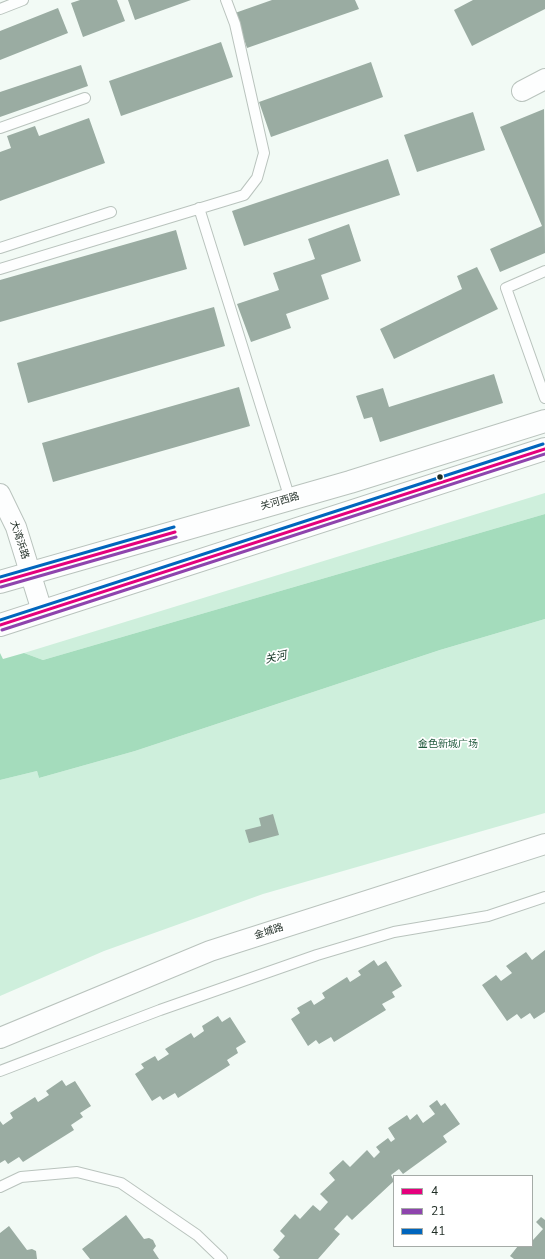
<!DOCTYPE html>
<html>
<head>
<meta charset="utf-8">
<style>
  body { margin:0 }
  #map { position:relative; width:545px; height:1259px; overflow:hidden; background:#f2faf5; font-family:"Nunito Sans",sans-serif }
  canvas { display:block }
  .legend { position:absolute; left:393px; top:1175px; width:140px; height:72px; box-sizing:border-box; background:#fff; border:1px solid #a5aba7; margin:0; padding:5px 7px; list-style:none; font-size:12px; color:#1e2c24 }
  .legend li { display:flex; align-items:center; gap:8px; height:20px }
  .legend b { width:20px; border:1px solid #a5aba7 }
</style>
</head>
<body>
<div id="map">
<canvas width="545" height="1259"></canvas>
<ul class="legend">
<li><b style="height:5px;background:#e5007d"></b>4</li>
<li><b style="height:5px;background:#8e44ad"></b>21</li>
<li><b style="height:5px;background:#0065bd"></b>41</li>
</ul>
</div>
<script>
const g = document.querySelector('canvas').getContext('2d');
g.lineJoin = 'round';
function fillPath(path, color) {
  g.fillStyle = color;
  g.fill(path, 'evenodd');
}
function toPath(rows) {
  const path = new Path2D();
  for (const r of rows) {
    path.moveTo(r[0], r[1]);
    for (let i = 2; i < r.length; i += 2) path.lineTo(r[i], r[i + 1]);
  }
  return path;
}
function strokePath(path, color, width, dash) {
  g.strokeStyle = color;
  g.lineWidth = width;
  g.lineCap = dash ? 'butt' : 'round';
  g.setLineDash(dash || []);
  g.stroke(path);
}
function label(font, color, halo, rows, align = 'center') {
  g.font = font + ' "Nunito Sans","Noto Sans SC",sans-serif';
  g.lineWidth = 3.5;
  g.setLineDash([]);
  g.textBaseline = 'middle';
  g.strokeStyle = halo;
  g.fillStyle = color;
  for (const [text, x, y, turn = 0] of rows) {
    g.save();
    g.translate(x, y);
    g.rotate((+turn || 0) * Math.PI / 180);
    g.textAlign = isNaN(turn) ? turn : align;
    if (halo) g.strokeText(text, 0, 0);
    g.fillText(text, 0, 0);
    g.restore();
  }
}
fillPath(toPath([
  [545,493,545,514,43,660,24,653],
  [545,619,545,813,263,894,104,951,0,996,0,780,37,771,39,778,135,751,440,650]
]), '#ceefdc');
fillPath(toPath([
  [545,514,545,619,440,650,135,751,39,778,37,771,0,780,0,653,3,659,24,653,43,660]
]), '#a4dcbc');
fillPath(toPath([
  [80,0,117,0,125,21,83,37,71,3],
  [128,0,191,0,135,20],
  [272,0,355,0,359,9,247,48,235,13],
  [473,0,545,0,545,9,472,46,454,10],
  [58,8,68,33,0,60,0,31],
  [221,42,233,77,121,116,109,81],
  [371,62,383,97,271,137,259,102],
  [81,65,88,86,0,117,0,92],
  [544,109,545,253,500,272,490,249,542,226,500,127],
  [473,112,485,150,417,172,404,135],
  [89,118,105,163,0,201,0,152,11,148,7,136,35,126,39,136],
  [388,159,400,195,244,246,232,211],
  [349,224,361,261,321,275,329,299,286,314,291,328,251,342,237,304,279,290,273,273,315,259,308,239],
  [176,230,187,269,0,322,0,280],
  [477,267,498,309,394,359,380,329,462,289,457,276],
  [214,307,225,346,28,403,17,363],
  [494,374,503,403,380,442,372,417,364,419,356,396,383,388,389,407],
  [239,387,250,426,53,482,42,443],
  [273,814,279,835,249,843,245,830,261,826,259,818],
  [545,950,545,1012,534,1019,530,1013,521,1019,517,1014,507,1021,482,985,496,975,501,981,512,973,506,966,526,952,532,960],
  [374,960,378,966,386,961,402,986,392,992,395,997,382,1004,386,1010,334,1042,331,1037,319,1044,316,1040,308,1046,291,1019,300,1013,297,1008,311,1000,314,1005,325,998,322,993,347,977,350,982,361,975,358,971],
  [218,1016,222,1022,230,1017,246,1042,236,1048,238,1053,227,1060,230,1065,178,1098,175,1093,163,1100,160,1096,152,1101,135,1074,144,1068,141,1064,155,1056,158,1061,169,1054,165,1049,191,1033,194,1038,204,1031,202,1026],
  [62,1080,66,1086,75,1081,91,1106,80,1113,83,1117,71,1125,74,1130,23,1162,19,1157,8,1164,5,1160,0,1163,0,1121,3,1125,13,1118,10,1113,35,1097,38,1102,49,1095,46,1091],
  [437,1100,441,1106,445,1103,460,1124,443,1136,447,1142,403,1174,399,1169,391,1175,394,1181,352,1220,347,1215,334,1229,340,1234,318,1259,278,1259,280,1257,273,1250,285,1236,280,1231,295,1214,300,1219,313,1205,320,1211,328,1202,320,1194,335,1180,329,1173,343,1160,350,1167,367,1150,374,1158,380,1152,376,1147,388,1138,391,1142,395,1139,388,1128,407,1115,410,1120,417,1114,423,1123,435,1114,429,1106],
  [126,1215,144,1239,149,1238,153,1240,156,1246,153,1250,159,1259,90,1259,82,1249],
  [541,1217,545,1220,545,1259,514,1259,510,1256,518,1246,532,1246,532,1239,533,1240,543,1229,536,1222],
  [9,1226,27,1250,32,1249,36,1251,37,1259,0,1259,0,1233]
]), '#9aaca2');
const lane = toPath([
  [0,9,23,0],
  [0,128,85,98],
  [199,208,290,499],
  [0,248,111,212],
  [0,269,244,195,257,178,264,153,235,24,226,0],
  [545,271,506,288,545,398],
  [0,1071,160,1010,317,955,394,932,488,916,545,897],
  [0,1187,21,1177,77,1172,121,1183,197,1235,222,1259]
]);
const street = toPath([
  [522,91,545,79],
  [0,494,16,527,42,611],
  [0,1038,210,951,545,844]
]);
const primary = toPath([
  [0,582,350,482,545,421],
  [0,625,545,449]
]);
strokePath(lane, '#b9c3bd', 12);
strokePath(street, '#b9c3bd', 22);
strokePath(primary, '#b9c3bd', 24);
strokePath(lane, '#fdfefe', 10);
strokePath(street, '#fdfefe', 20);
strokePath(primary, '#fdfefe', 22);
strokePath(toPath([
  [0,582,175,532],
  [0,625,545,449]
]), '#e5007d', 3);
strokePath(toPath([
  [1,587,176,537],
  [2,630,545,454]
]), '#8e44ad', 3);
strokePath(toPath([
  [0,577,174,527],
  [0,620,543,444]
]), '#0065bd', 3);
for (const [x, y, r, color] of [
  [440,477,3.5,"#1e2c24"]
]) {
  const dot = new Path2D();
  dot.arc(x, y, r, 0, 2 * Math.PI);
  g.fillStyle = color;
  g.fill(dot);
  strokePath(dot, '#fff', 1.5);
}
label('10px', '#1e2c24', '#fff', [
  ["关河西路",280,502,-16],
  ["大湾浜路",19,540,72],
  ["金城路",269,932,-18]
]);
label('10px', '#20593c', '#fff', [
  ["金色新城广场",448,745]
]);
label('italic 11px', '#123423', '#fff', [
  ["关河",276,658,-12]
]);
</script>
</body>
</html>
